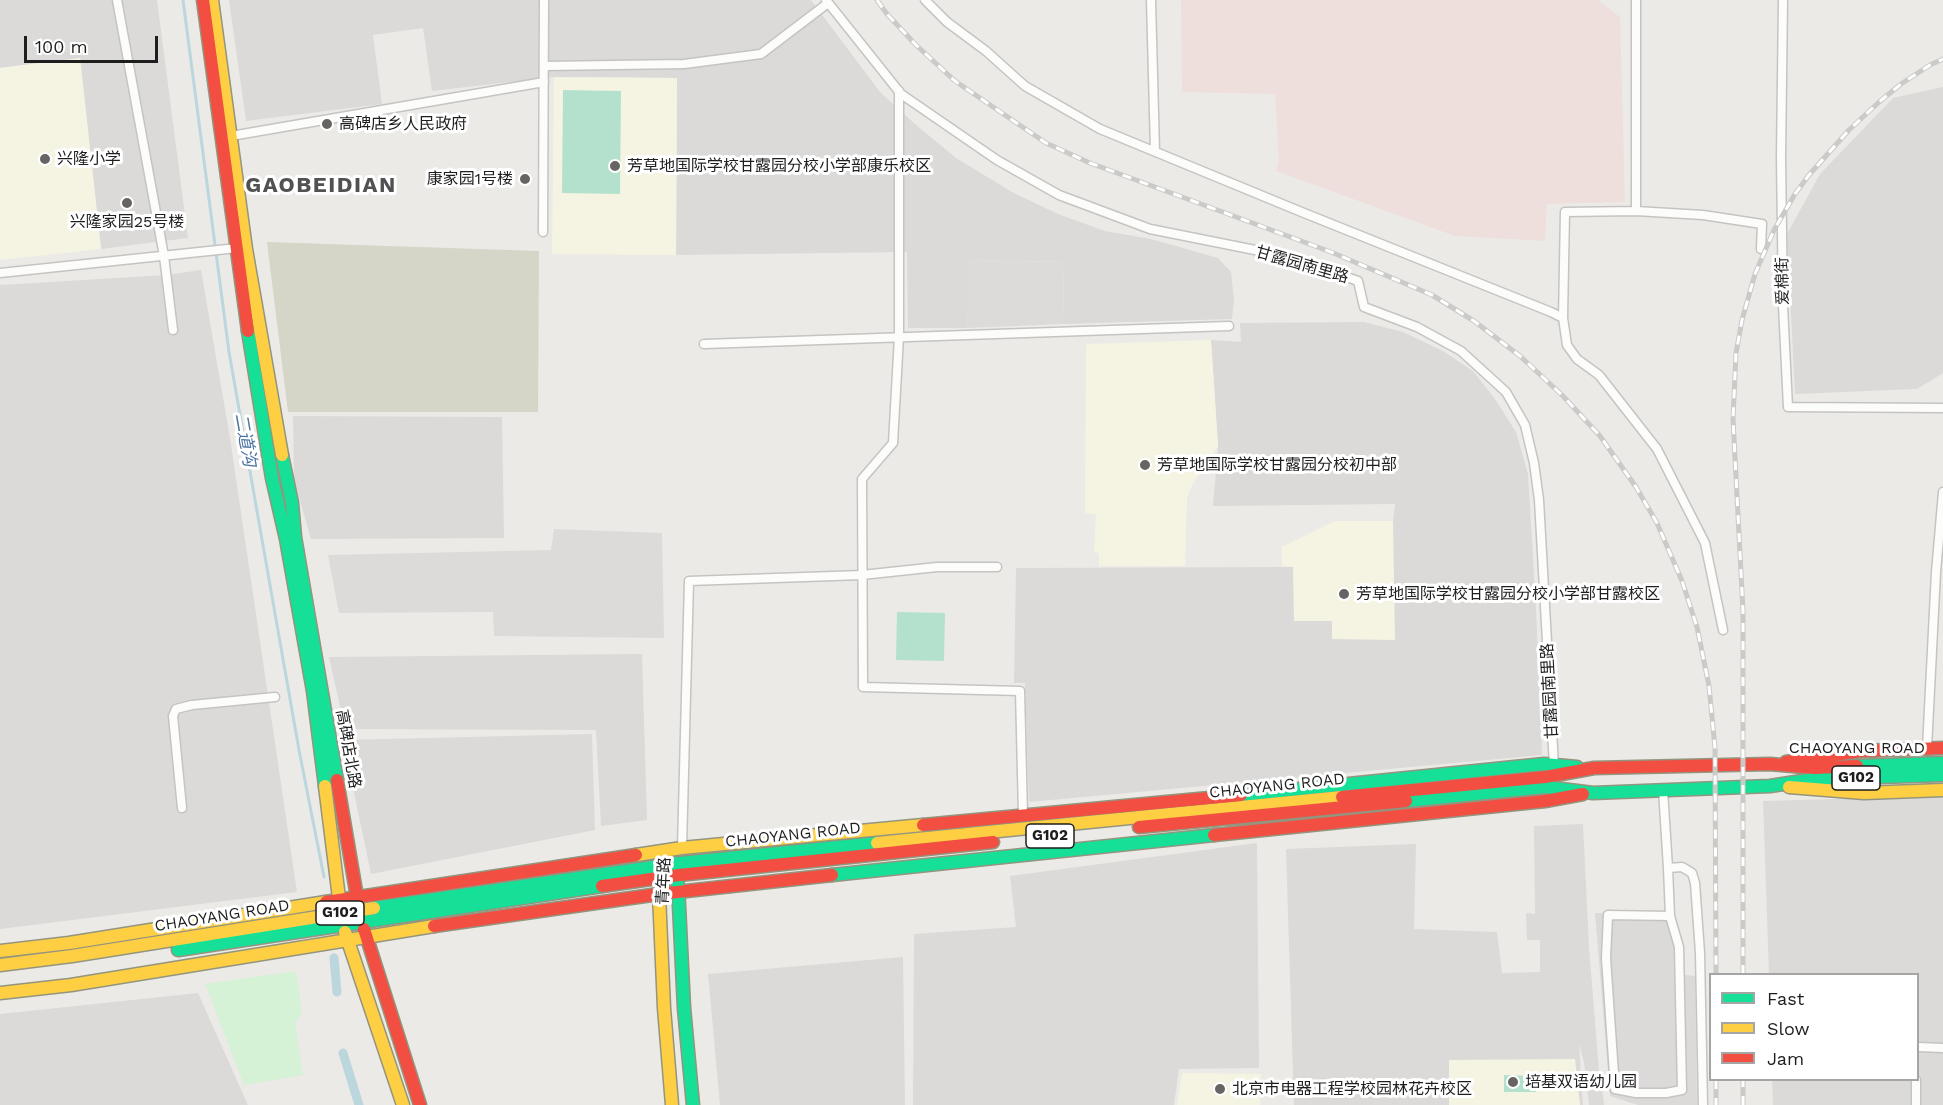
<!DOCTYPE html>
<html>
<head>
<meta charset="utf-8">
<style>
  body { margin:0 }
  #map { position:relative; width:1943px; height:1105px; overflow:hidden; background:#eceae6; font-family:"Work Sans",sans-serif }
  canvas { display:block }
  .legend { position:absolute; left:1709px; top:973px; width:210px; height:108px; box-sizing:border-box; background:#fff; border:2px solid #a5a5a5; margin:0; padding:8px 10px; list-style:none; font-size:18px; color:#1e1e1e }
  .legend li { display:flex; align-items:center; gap:12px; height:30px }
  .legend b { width:30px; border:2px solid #a5a5a5 }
  .scale { position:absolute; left:24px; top:36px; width:134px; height:27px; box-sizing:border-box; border:3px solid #1e1e1e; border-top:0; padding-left:8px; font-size:18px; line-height:21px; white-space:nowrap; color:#1e1e1e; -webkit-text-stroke:4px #fff; paint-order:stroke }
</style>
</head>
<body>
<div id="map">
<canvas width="1943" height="1105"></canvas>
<ul class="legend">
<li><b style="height:8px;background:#16e098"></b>Fast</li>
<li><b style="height:8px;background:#ffcf43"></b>Slow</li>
<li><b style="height:8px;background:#f24e42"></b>Jam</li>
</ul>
<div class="scale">100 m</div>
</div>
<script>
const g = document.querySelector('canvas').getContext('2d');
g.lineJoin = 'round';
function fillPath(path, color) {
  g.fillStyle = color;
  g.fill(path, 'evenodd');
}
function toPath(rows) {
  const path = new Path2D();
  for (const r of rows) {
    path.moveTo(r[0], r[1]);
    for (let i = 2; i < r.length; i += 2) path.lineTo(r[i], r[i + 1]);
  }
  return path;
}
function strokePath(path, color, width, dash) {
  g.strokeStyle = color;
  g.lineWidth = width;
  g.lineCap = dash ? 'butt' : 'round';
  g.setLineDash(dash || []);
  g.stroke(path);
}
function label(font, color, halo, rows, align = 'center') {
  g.font = font + ' "Work Sans","Noto Sans SC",sans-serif';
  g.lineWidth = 6;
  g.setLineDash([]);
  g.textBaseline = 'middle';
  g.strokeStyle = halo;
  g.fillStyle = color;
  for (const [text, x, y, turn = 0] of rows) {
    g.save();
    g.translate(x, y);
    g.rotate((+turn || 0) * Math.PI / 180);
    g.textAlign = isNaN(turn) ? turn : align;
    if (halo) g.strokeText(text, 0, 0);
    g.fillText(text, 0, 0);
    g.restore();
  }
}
fillPath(toPath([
  [0,0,157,0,188,238,101,249,80,58,0,68],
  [229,0,811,0,880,92,915,124,956,158,1012,192,1058,214,1105,231,1151,239,1218,258,1231,272,1234,300,1232,319,1063,324,1064,262,970,260,967,328,908,328,907,252,676,255,677,78,554,77,432,91,423,28,373,35,382,104,246,121],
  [1943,87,1943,373,1917,389,1795,394,1787,234,1820,174,1893,98],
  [201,270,230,438,297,892,0,929,0,285,167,275],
  [1364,322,1403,332,1443,351,1473,371,1495,399,1516,432,1528,474,1536,608,1542,755,1029,802,1025,683,1014,683,1016,568,1293,567,1332,621,1332,639,1393,521,1395,504,1213,506,1218,446,1211,340,1241,342,1240,323],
  [293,416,502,417,504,538,311,539,294,480],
  [642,654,647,820,601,826,596,730,345,729,329,657],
  [592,734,595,830,371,874,343,740],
  [1943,796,1943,1105,1773,1105,1772,1080,1918,1080,1918,974,1769,974,1763,801],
  [1583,824,1589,947,1599,1071,1590,1071,1591,1079,1601,1079,1604,1105,1589,1105,1584,1062,1579,1044,1583,1105,1294,1105,1286,849,1416,844,1414,929,1497,932,1502,973,1540,972,1540,940,1527,940,1526,913,1535,914,1534,826],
  [1257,843,1259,1068,1179,1069,1174,1105,913,1105,914,934,1016,927,1010,876],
  [1666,912,1674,920,1685,975,1695,976,1697,1105,1638,1105,1610,1096,1595,913],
  [903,957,905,1105,720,1105,708,974],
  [198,993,248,1105,0,1105,0,1014]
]), '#dbdad8');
fillPath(toPath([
  [1181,0,1598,0,1620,17,1625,202,1547,204,1545,241,1455,236,1276,171,1279,161,1275,94,1182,92]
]), '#eedfdc');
fillPath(toPath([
  [80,58,101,249,0,260,0,68],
  [554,77,677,78,676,255,552,254],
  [1211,340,1218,446,1192,485,1187,499,1185,566,1099,566,1099,553,1094,552,1096,514,1085,513,1086,344],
  [1335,521,1393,521,1395,640,1332,639,1332,621,1294,621,1293,567,1282,566,1282,547],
  [1575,1059,1580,1105,1449,1105,1449,1060],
  [1182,1073,1261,1074,1260,1105,1177,1105]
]), '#f5f4e2');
fillPath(toPath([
  [267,242,539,251,538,412,288,412]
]), '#d5d5c8');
fillPath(toPath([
  [296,971,302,1012,295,1023,303,1075,244,1085,205,984]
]), '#d5f1d6');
fillPath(toPath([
  [563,90,621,91,620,194,562,193],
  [897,612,945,613,944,661,896,660],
  [1504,1075,1536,1076,1536,1092,1504,1092]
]), '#b4e1ce');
fillPath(toPath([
  [969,260,1064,262,1063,324,967,328],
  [554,529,662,533,664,638,494,636,493,612,339,613,328,555,551,550]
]), '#dcdbda');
strokePath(toPath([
  [183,0,229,352,299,750,324,877]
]), '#bcd6de', 3);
strokePath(toPath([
  [334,958,337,992],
  [343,1053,359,1105]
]), '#bcd6de', 9);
const street = toPath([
  [117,0,164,256,173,330],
  [826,0,901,94,997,160,1059,195,1150,229,1290,257,1358,281,1364,307,1417,327,1461,351,1506,392,1525,425,1534,463,1539,500,1554,766],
  [925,0,947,22,986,51,1025,86,1100,129,1304,213,1551,312,1563,318],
  [1151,0,1155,151],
  [1783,0,1781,158,1783,306,1788,407,1943,408],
  [545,66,684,64,761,54,828,3],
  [899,91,899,337,893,443,862,479,863,687,1020,691,1023,815],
  [231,136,544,82],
  [1636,211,1636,0],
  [543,232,544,0],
  [0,273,237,248],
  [704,344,1229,326],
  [1723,630,1705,543,1657,449,1599,375,1577,359,1567,345,1563,318,1565,212,1636,211,1703,215,1762,224,1761,249],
  [1927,748,1936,572,1943,492],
  [1663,790,1668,868,1682,867,1692,873,1695,883,1700,953,1703,1105],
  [182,808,173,716,176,709,192,705,275,697],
  [682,848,689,581,862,575,937,567,997,567],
  [1668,868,1670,916,1608,915,1606,958,1615,1089,1636,1093,1666,1093,1682,1090,1679,947,1670,916],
  [1918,1047,1943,1048],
  [1916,1105,1916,1080]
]);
const fast = toPath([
  [248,331,272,478,286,539,313,691,325,786],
  [282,455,292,503,295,537,337,780],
  [1857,766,1943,763],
  [1241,795,1544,764,1577,767],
  [1406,801,1545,787,1593,793,1770,786,1815,779,1943,775],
  [832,875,1214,835],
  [678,885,684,1008,693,1105],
  [374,908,680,863,877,843],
  [178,950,602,886]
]);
const slow = toPath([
  [212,0,246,249,282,455],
  [325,786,340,906],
  [1789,787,1864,793,1943,790],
  [877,843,1342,797],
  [636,855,682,848,923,825],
  [663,887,659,894,664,1008,672,1105],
  [345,932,403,1105],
  [0,951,69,943,326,902],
  [0,965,72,956,374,908],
  [0,993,71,985,434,926]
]);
const jam = toPath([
  [203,0,248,331],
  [1786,762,1861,751,1943,748],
  [337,780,358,903],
  [1342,797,1545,777,1594,768,1770,764,1815,768,1857,766],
  [923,825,1241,795],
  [1139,827,1406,801],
  [1214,835,1545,801,1583,794],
  [602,886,679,875,993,842],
  [326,902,636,855],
  [434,926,659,894,832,875],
  [364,929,420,1105]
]);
strokePath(street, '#c5c4c2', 11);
strokePath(fast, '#93957f', 15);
strokePath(slow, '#93957f', 15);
strokePath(jam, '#93957f', 15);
strokePath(street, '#fcfcfb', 8);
strokePath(fast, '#16e098', 12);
strokePath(slow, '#ffcf43', 12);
strokePath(jam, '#f24e42', 12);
const rail = toPath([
  [877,0,887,14,916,45,955,81,1046,143,1090,163,1331,252,1432,295,1474,321,1520,356,1563,396,1600,436,1636,487,1657,523,1682,581,1697,627,1709,686,1715,748,1716,974],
  [1743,974,1743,611,1733,419,1736,353,1742,320,1755,274,1774,230,1795,194,1809,175,1849,130,1879,102,1901,84,1930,65,1943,59],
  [1716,1080,1716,1105],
  [1743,1105,1743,1080]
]);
strokePath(rail, '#cacac9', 5);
strokePath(rail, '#fff', 3, [9]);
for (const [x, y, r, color] of [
  [327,124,6,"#666564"],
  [45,159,6,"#666564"],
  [615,166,6,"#666564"],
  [525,179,6,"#666564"],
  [127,203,6,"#666564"],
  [1145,465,6,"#666564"],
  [1344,594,6,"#666564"],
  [1513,1082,6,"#666564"],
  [1220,1089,6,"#666564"]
]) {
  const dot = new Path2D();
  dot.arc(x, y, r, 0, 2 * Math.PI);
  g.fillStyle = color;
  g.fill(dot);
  strokePath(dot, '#fff', 2);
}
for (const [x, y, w] of [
  [1856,778,48],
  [1050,836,48],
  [340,913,48]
]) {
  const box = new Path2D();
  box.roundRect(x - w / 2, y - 12, w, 24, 4.5);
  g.fillStyle = '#fff';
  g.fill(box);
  strokePath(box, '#1e1e1e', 1.5);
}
label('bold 15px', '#1e1e1e', null, [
  ["G102",1856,778],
  ["G102",1050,836],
  ["G102",340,913]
]);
label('16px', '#1e1e1e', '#fff', [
  ["高碑店乡人民政府",339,124],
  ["兴隆小学",57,159],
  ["芳草地国际学校甘露园分校小学部康乐校区",627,166],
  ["康家园1号楼",513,179,"right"],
  ["兴隆家园25号楼",127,222,"center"],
  ["芳草地国际学校甘露园分校初中部",1157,465],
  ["芳草地国际学校甘露园分校小学部甘露校区",1356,594],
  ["培基双语幼儿园",1525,1082],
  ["北京市电器工程学校园林花卉校区",1232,1089]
], 'left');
label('16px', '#1e1e1e', '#fff', [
  ["甘露园南里路",1302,265,16],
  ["爱棉街",1783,281,-91],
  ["甘露园南里路",1550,691,-93],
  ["CHAOYANG ROAD",1857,748],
  ["高碑店北路",348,749,80],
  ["CHAOYANG ROAD",1277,786,-6],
  ["CHAOYANG ROAD",793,835,-6],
  ["青年路",664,881,-87],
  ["CHAOYANG ROAD",222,916,-9]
]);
label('italic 18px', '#4c75a1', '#fff', [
  ["二道沟",245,440,80]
]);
g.letterSpacing = '1.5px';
label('bold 22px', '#515151', '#fff', [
  ["GAOBEIDIAN",321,186]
]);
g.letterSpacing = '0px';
</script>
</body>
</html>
